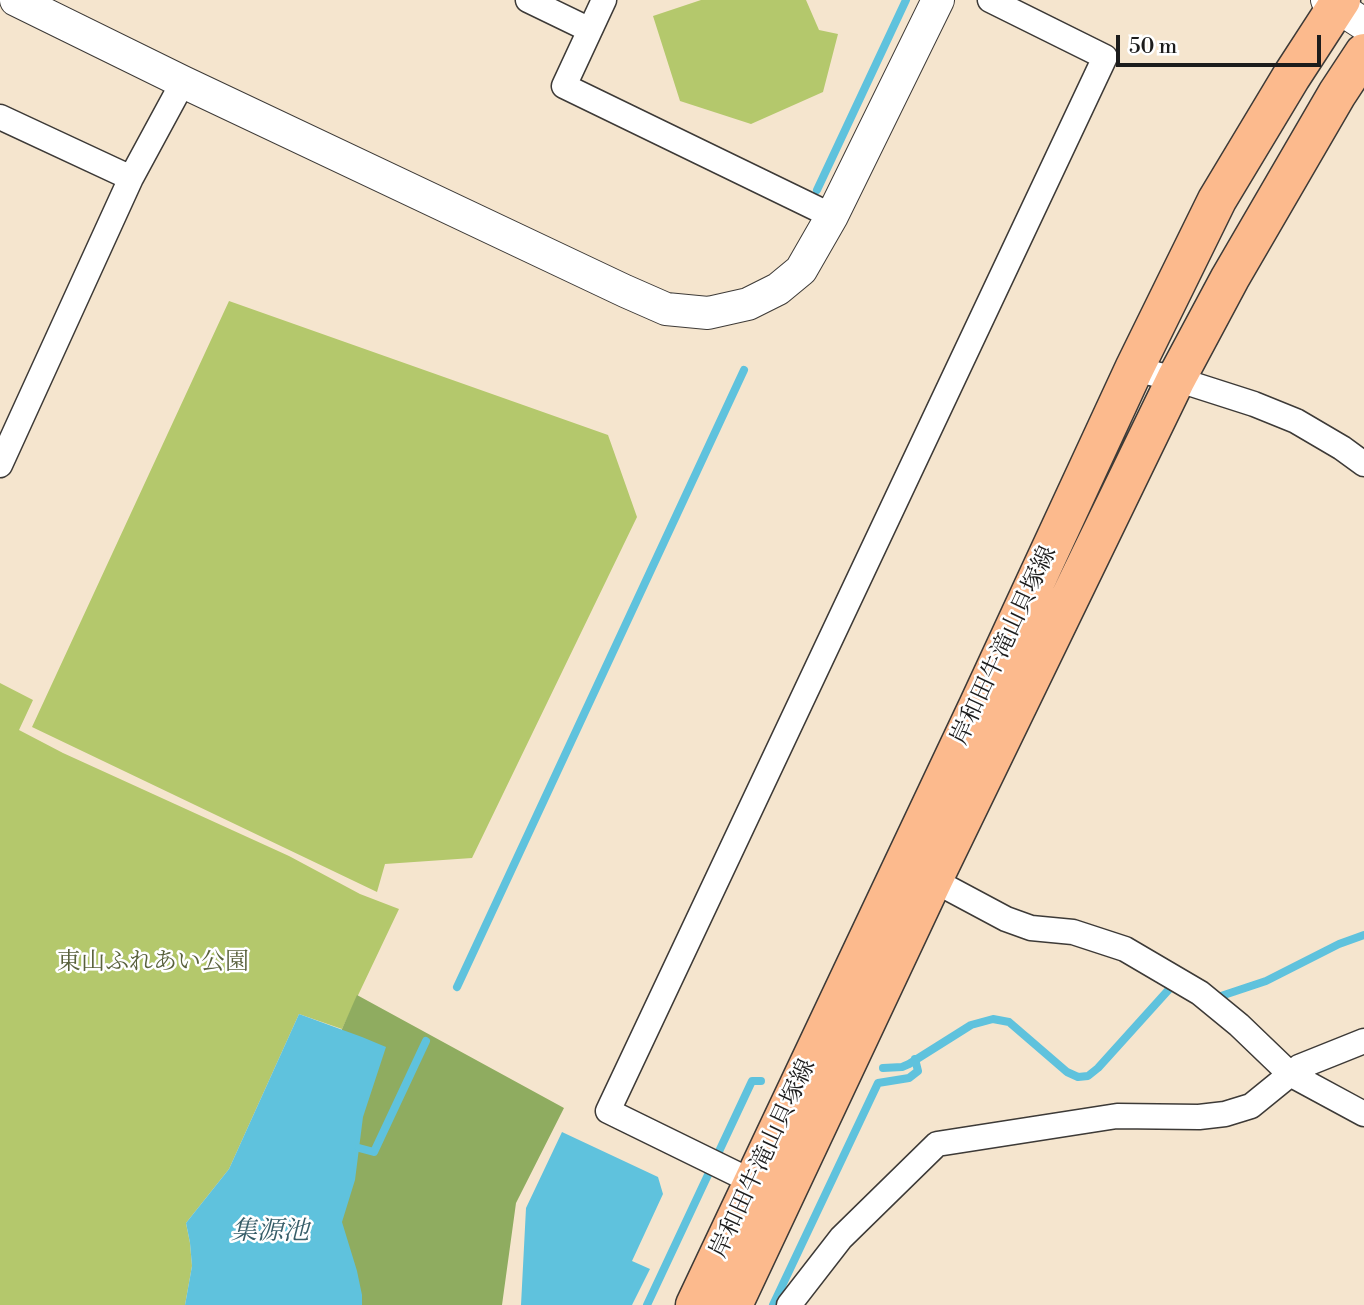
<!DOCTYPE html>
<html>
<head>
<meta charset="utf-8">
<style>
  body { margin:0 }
  #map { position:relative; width:1364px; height:1305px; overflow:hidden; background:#f5e5ce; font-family:"Libre Bodoni",serif }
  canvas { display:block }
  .scale { position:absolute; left:1116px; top:35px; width:205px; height:32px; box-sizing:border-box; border:4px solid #1c1c1c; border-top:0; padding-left:9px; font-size:21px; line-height:24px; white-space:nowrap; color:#1c1c1c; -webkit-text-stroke:5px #fff; paint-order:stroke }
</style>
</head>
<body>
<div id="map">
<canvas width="1364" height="1305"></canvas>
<div class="scale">50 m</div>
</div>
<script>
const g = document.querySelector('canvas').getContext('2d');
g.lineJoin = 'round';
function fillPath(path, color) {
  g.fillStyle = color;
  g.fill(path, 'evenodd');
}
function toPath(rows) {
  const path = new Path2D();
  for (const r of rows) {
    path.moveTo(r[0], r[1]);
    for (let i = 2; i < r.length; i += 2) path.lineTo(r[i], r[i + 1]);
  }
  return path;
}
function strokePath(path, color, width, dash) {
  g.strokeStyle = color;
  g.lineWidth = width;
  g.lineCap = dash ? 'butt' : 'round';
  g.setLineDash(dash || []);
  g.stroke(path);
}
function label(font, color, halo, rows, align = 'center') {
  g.font = font + ' "Libre Bodoni","Noto Serif JP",serif';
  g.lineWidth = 5;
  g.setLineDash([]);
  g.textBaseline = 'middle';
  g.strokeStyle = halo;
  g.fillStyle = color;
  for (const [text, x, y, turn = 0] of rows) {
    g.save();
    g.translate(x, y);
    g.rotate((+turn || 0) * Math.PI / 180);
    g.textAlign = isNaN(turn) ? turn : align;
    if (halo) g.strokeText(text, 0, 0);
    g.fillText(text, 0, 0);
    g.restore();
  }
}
fillPath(toPath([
  [701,0,806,0,819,30,838,34,823,92,751,124,680,101,653,16],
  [229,301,608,435,637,517,472,858,385,864,377,892,32,727],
  [0,683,33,700,19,730,63,753,289,856,360,894,399,909,342,1029,299,1014,229,1169,186,1223,190,1243,192,1266,185,1305,0,1305]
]), '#b4c86c');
fillPath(toPath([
  [357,995,564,1108,516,1203,502,1305,271,1305,342,1029]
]), '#8fac60');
fillPath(toPath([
  [299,1014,362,1037,386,1047,363,1117,355,1180,342,1222,357,1271,362,1295,362,1305,185,1305,192,1266,190,1243,186,1223,229,1169],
  [562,1132,658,1177,663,1194,632,1261,650,1269,632,1305,521,1305,526,1208]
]), '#5fc2dd');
strokePath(toPath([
  [817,190,906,0],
  [457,987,744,370],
  [1215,998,1266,981,1339,944,1364,935],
  [883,1068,902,1067,909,1064,971,1025,993,1019,1009,1022,1067,1072,1078,1077,1088,1076,1098,1068,1172,986,1175,988],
  [359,1148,374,1152,426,1041],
  [647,1305,752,1081,761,1081],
  [773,1305,878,1083,909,1078,918,1071,915,1059]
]), '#5fc2dd', 8);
const minor = toPath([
  [528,0,590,30],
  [604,0,564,86,832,216],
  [0,117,131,178],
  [1134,369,1176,379,1254,404,1296,421,1342,448,1364,464],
  [0,465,131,178,183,82],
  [933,880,1006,919,1031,928,1073,932,1125,949,1200,993,1239,1025,1290,1074,1364,1114],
  [753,1182,608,1111,1105,57,990,0],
  [789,1305,841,1238,937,1144,1117,1116,1199,1117,1225,1114,1251,1106,1299,1067,1364,1041]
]);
const tertiary = toPath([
  [16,0,183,82,625,291,666,309,708,313,748,304,778,289,801,270,832,216,938,0],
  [1327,0,1364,24]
]);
const primary = toPath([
  [695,1305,978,706,1134,369,1217,200,1291,77,1341,0],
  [733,1305,933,880,1176,379,1230,278,1337,94,1364,53]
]);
strokePath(minor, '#3d3a37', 27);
strokePath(tertiary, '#3d3a37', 34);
strokePath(primary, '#3d3a37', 41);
strokePath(minor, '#fff', 24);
strokePath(tertiary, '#fff', 32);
strokePath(primary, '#fcba8d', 38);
label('24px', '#1c1c1c', '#fff', [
  ["岸和田牛滝山貝塚線",1005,646,-65],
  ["岸和田牛滝山貝塚線",764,1159,-65]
]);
label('24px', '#59613c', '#fff', [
  ["東山ふれあい公園",153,963]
]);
label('italic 26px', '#375e69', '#fff', [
  ["集源池",270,1233]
]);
</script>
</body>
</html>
